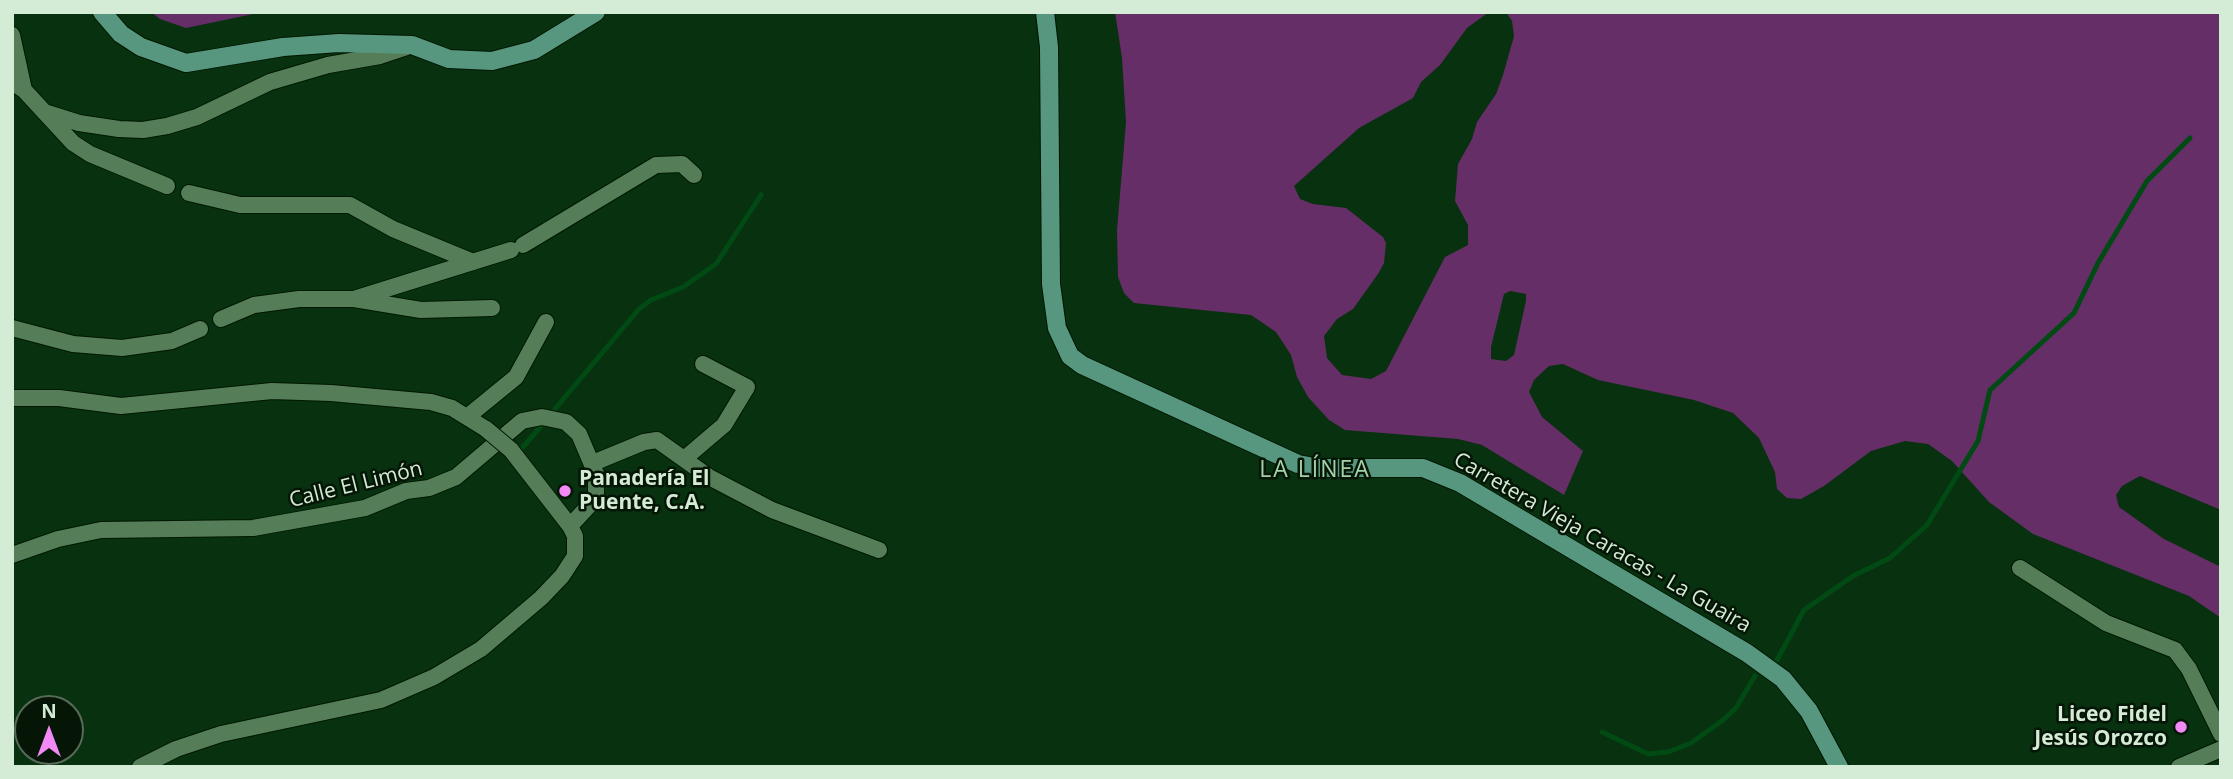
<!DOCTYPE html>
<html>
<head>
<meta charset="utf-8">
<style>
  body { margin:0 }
  #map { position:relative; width:2233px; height:779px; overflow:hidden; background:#07310f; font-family:"Open Sans",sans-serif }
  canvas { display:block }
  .frame { position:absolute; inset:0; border:14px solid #d4ebd5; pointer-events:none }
  .north { position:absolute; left:14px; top:695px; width:70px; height:70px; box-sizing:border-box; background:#051506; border:2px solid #586b59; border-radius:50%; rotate:0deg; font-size:19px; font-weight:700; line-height:28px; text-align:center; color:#d4ebd5 }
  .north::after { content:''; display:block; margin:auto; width:24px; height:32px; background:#f18af4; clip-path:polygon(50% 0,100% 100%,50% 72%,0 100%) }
</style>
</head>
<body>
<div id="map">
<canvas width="2233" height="779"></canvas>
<div class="frame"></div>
<div class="north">N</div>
</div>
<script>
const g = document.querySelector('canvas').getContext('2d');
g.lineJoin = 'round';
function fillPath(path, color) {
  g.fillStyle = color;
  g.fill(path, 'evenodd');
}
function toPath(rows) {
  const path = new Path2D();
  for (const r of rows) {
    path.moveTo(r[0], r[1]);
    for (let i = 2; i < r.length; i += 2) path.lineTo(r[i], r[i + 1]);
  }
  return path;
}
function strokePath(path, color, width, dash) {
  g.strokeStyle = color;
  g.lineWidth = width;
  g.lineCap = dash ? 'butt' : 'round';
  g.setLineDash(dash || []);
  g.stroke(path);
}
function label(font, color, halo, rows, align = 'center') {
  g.font = font + ' "Open Sans",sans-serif';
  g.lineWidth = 5;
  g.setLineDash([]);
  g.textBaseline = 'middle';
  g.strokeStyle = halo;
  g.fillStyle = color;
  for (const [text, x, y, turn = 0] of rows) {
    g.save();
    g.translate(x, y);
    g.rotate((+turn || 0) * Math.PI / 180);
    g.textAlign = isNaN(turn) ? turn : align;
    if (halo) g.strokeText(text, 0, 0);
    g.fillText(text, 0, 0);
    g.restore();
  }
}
fillPath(toPath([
  [151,12,263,12,186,28,160,19],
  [1115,12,1489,12,1467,28,1440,65,1421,82,1413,98,1359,128,1294,186,1300,199,1313,204,1346,208,1383,237,1386,243,1384,263,1378,274,1353,309,1337,319,1324,336,1327,358,1342,375,1371,379,1386,371,1445,257,1468,245,1468,225,1455,201,1458,164,1472,139,1477,122,1496,94,1503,75,1514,36,1512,21,1506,12,2221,12,2221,510,2140,476,2122,486,2116,495,2119,507,2164,539,2221,567,2221,618,2189,596,2033,534,1989,502,1952,461,1928,444,1905,441,1871,451,1824,486,1801,499,1787,498,1777,489,1775,472,1759,438,1733,413,1694,400,1598,380,1563,364,1549,366,1534,380,1529,392,1542,417,1583,451,1564,495,1482,445,1458,439,1345,430,1329,420,1308,397,1297,377,1291,355,1276,332,1251,315,1134,303,1124,293,1118,277,1117,230,1126,122,1122,58],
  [1510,291,1526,294,1526,301,1514,355,1506,361,1491,359,1491,347,1504,294]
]), '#652e66');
strokePath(toPath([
  [555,409,639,309,651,300,683,287,716,264,761,195],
  [523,447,541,426],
  [1777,660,1804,610,1853,576,1890,558,1927,525,1978,441,1990,390,2074,313,2098,263,2147,181,2190,138],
  [1602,732,1648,754,1668,752,1691,743,1723,720,1736,708,1755,676]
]), '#024a14', 5);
const street = toPath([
  [12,35,24,90],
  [12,82,24,90,73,143,90,154,167,186],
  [44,112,79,123,119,129,143,130,167,126,197,117,270,82,328,65,380,56,407,47],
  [189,193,240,205,350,205,393,229,473,262],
  [523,245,656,165,682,164,694,175],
  [354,299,511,250],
  [221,319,254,305,299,299,354,299,421,310,492,308],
  [12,328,73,344,122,348,172,341,200,329],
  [12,398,59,398,121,406,272,391,331,393,431,402,452,408,486,429],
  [467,417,516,377,546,322],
  [684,459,724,425,747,387,703,364],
  [593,463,644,442,657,440,709,477,772,510,879,550],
  [12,555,58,539,101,530,253,528,365,508,406,491,429,488,456,477,522,421,542,417,566,422,579,434,596,474,596,498,570,526],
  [2020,568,2106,623,2175,650,2189,669,2221,734],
  [140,767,176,749,221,734,381,700,434,677,481,649,541,598,562,576,575,556,575,536,570,526,511,450],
  [2179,767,2221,749]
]);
const secondary = toPath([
  [102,12,121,34,141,47,186,63,283,47,339,43,412,45,449,59,492,61,534,50,596,12],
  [1045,12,1049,47,1051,284,1057,328,1070,356,1082,365,1298,464,1320,468,1423,468,1460,483,1747,653,1783,679,1809,711,1839,767]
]);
strokePath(street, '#001701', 18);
strokePath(secondary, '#001701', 20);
strokePath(street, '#557e58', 16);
strokePath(secondary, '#579780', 18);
const streetBridge = toPath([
  [486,429,511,450]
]);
strokePath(streetBridge, '#001701', 18, []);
strokePath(streetBridge, '#557e58', 16);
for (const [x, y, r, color] of [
  [565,491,7,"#f18af4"],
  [2181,727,7,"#f18af4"]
]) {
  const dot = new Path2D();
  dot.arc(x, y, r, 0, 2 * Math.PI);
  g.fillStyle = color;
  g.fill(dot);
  strokePath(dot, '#051506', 2.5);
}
label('bold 21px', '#d4ebd5', '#051506', [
  ["Panadería El",579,479],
  ["Puente, C.A.",579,503],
  ["Liceo Fidel",2167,715,"right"],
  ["Jesús Orozco",2167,739,"right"]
], 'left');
label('21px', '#d4ebd5', '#051506', [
  ["Calle El Limón",356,485,-14],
  ["Carretera Vieja Caracas - La Guaira",1602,543,30]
]);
g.letterSpacing = '2px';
label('23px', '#a4d0a7', '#051506', [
  ["LA LÍNEA",1315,470]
]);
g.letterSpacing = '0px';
</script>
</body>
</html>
